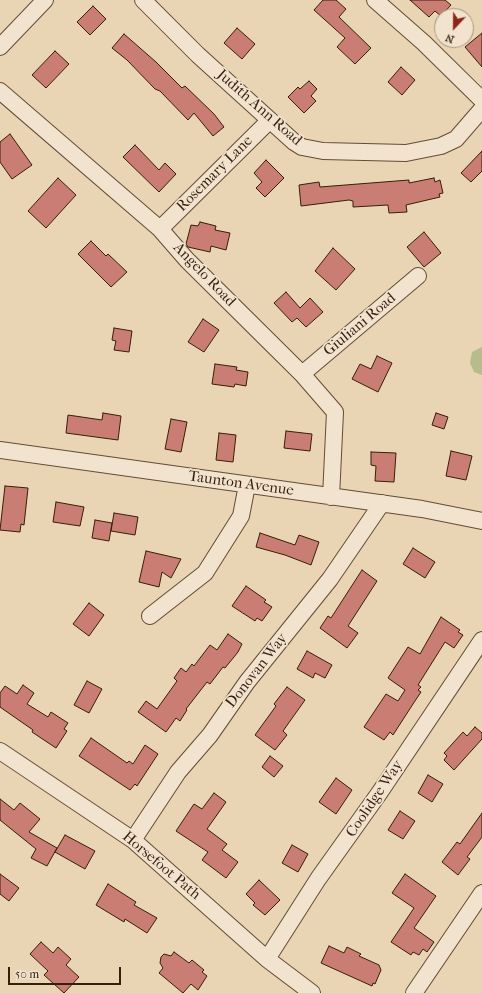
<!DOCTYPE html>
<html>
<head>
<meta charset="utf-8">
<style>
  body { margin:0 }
  #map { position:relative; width:482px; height:993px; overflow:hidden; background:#e9d4b3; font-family:"IM FELL French Canon",serif }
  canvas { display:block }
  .north { position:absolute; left:434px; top:8px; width:40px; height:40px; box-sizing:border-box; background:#f1e3ce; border:1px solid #a69480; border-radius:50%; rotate:202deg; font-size:11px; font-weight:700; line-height:16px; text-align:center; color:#361e0c }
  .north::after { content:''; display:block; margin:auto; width:14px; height:18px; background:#8f2418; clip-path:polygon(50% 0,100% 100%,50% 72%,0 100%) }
  .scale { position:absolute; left:8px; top:967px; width:113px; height:18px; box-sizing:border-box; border:2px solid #361e0c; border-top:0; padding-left:5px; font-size:12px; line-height:14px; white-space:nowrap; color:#361e0c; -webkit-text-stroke:3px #f1e3ce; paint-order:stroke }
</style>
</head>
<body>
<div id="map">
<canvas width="482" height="993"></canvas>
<div class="north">N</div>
<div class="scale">50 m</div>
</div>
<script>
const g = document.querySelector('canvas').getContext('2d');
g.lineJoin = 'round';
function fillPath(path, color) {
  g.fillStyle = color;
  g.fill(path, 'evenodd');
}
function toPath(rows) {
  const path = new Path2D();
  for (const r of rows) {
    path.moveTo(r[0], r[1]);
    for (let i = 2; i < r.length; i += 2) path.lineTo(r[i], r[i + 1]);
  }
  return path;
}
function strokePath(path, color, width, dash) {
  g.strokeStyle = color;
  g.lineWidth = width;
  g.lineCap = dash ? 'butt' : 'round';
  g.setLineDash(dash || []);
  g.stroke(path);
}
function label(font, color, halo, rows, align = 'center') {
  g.font = font + ' "IM FELL French Canon",serif';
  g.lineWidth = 3.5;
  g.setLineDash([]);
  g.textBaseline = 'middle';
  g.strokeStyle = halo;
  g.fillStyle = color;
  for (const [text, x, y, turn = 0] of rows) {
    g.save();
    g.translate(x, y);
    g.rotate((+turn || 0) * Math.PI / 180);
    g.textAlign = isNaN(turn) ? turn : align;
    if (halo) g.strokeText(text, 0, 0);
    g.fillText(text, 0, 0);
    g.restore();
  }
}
fillPath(toPath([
  [482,347,482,375,474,372,470,363,472,352]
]), '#b8bc8c');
const building = toPath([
  [323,0,336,0,346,9,339,17,371,48,355,64,337,47,345,38,314,10,323,0],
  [410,0,445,0,451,5,441,16,435,11,429,17,410,0],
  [93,6,106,19,90,35,77,22,93,6],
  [237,28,255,44,242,59,224,43,237,28],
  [482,33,482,67,465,47,482,33],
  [124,34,156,62,182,88,185,86,214,114,224,127,213,136,194,113,188,120,160,91,155,89,127,60,112,48,124,34],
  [55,51,69,64,46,88,32,75,55,51],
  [401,67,415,80,402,95,388,82,401,67],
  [309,81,317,89,311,96,316,101,304,113,288,97,298,87,300,89,309,81],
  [10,134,32,165,12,179,0,162,0,142,10,134],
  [135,145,159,170,165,163,176,174,159,192,123,157,135,145],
  [482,151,482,171,471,182,461,173,482,151],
  [266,160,284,178,265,197,256,188,262,182,254,173,266,160],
  [58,178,76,195,46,228,28,211,58,178],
  [434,178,435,182,440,180,443,193,439,194,440,197,406,205,407,212,389,213,388,205,353,207,353,201,349,200,301,206,299,185,319,182,320,187,409,180,409,183,434,178],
  [200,222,216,226,215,230,230,233,226,250,211,246,210,252,188,247,186,244,191,225,198,226,200,222],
  [424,232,441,253,424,267,407,247,424,232],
  [91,241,106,256,108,254,127,272,111,287,78,254,91,241],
  [333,248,355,269,336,290,315,271,333,248],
  [286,292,300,308,310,298,323,312,306,327,297,318,292,322,274,303,286,292],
  [203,319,219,330,204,352,188,342,203,319],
  [114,328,132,331,129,352,114,350,116,341,112,340,114,328],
  [377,356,392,363,378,392,352,379,360,364,371,369,377,356],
  [215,364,237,367,236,370,248,372,246,386,235,384,234,387,212,384,215,364],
  [103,413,121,416,118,440,66,433,68,415,102,420,103,413],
  [436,413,448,417,444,429,432,425,436,413],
  [171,419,187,422,181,452,165,449,171,419],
  [286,431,312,434,310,451,284,448,286,431],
  [219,433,236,435,233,462,216,460,219,433],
  [451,451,472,456,466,480,446,476,451,451],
  [371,452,396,453,394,482,375,481,376,466,371,465,371,452],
  [5,486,28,488,24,525,21,524,20,532,0,530,5,486],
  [56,502,84,507,80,526,53,522,56,502],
  [114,513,138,517,135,535,111,531,114,513],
  [95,520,112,523,109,541,92,538,95,520],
  [260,533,295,545,299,535,319,542,311,565,285,555,256,547,260,533],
  [413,548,435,562,425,578,403,564,413,548],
  [146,551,181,559,171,578,162,572,159,587,139,582,146,551],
  [362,570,377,581,348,626,358,633,347,648,320,628,328,616,331,618,362,570],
  [246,586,266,600,264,602,272,607,262,621,257,618,255,621,232,606,246,586],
  [89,603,104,615,89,636,73,624,89,603],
  [441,617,460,630,458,632,463,635,454,648,445,642,418,685,421,687,418,690,421,692,413,704,393,735,390,732,384,740,364,727,386,694,398,701,405,690,388,678,408,647,420,654,441,617],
  [228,634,242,644,238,652,225,668,223,667,210,684,207,682,186,709,187,710,180,721,176,718,166,732,138,712,146,701,157,709,177,681,174,678,181,668,186,672,192,664,194,666,210,645,217,650,228,634],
  [307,651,332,665,325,678,315,673,313,678,297,669,307,651],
  [87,681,102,689,89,713,74,705,87,681],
  [23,685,34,693,27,704,48,717,51,712,68,723,64,729,67,731,56,748,32,732,33,730,0,707,0,693,5,686,17,694,23,685],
  [287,687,305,700,283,731,287,735,275,750,255,735,276,706,274,704,287,687],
  [475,727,482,733,482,739,454,770,444,760,447,756,444,753,463,732,467,736,475,727],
  [91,738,127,763,129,761,133,764,145,745,158,754,137,786,135,784,130,790,79,756,91,738],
  [270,756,283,766,274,777,262,767,270,756],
  [428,775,443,784,432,802,418,793,428,775],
  [336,778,352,790,336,814,319,802,336,778],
  [214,793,226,802,207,829,227,844,222,850,238,862,226,878,202,860,208,852,176,831,194,804,202,809,214,793],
  [0,799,14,810,20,803,40,819,29,832,57,848,47,866,31,858,36,849,0,820,0,799],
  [400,811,415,821,403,839,388,830,400,811],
  [482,813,482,837,467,857,470,859,458,875,442,862,457,842,460,844,482,813],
  [65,835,95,851,85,869,55,852,65,835],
  [292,845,308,854,298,872,282,863,292,845],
  [0,874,19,888,9,901,0,894,0,874],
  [405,874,436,896,414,928,434,942,427,952,423,949,419,955,413,952,411,955,391,942,414,908,392,893,405,874],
  [259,880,280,900,265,915,253,905,255,903,246,894,259,880],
  [108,884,136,902,134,905,157,918,147,933,125,919,124,922,96,905,108,884],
  [41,942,53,953,58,947,71,959,66,965,79,977,64,993,44,975,48,971,30,954,41,942],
  [329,946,344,953,347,947,361,954,359,956,379,965,381,970,375,984,373,983,372,986,321,963,329,946],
  [174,952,189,963,192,960,204,970,202,972,207,976,198,990,191,984,183,993,159,973,163,968,160,963,161,957,164,954,171,956,174,952]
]);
fillPath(building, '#ca7d73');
strokePath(building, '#361e0c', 1);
const minor = toPath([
  [143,0,198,55,294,142,302,147,323,151,406,153,441,146,456,139,482,109],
  [375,0,424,43,482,100],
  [0,47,45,0],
  [0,91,160,229,187,260,302,374,335,412,331,497],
  [160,229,270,120],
  [302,374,418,276],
  [0,450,422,509,482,521],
  [150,616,205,573,241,516,247,485],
  [0,751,133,840,267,959,312,993],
  [133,840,178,772,210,735,247,682,330,579,382,503],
  [267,959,318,879,380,792,482,640],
  [414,993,482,893]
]);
strokePath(minor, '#634c36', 18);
strokePath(minor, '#f1e3ce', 16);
label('15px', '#361e0c', '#f1e3ce', [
  ["Judith Ann Road",259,108,41],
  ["Rosemary Lane",215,174,-45],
  ["Angelo Road",204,275,46],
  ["Giuliani Road",360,325,-40],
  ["Taunton Avenue",241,484,8],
  ["Donovan Way",257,671,-52],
  ["Coolidge Way",375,799,-56],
  ["Horsefoot Path",161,866,40]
]);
</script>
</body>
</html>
